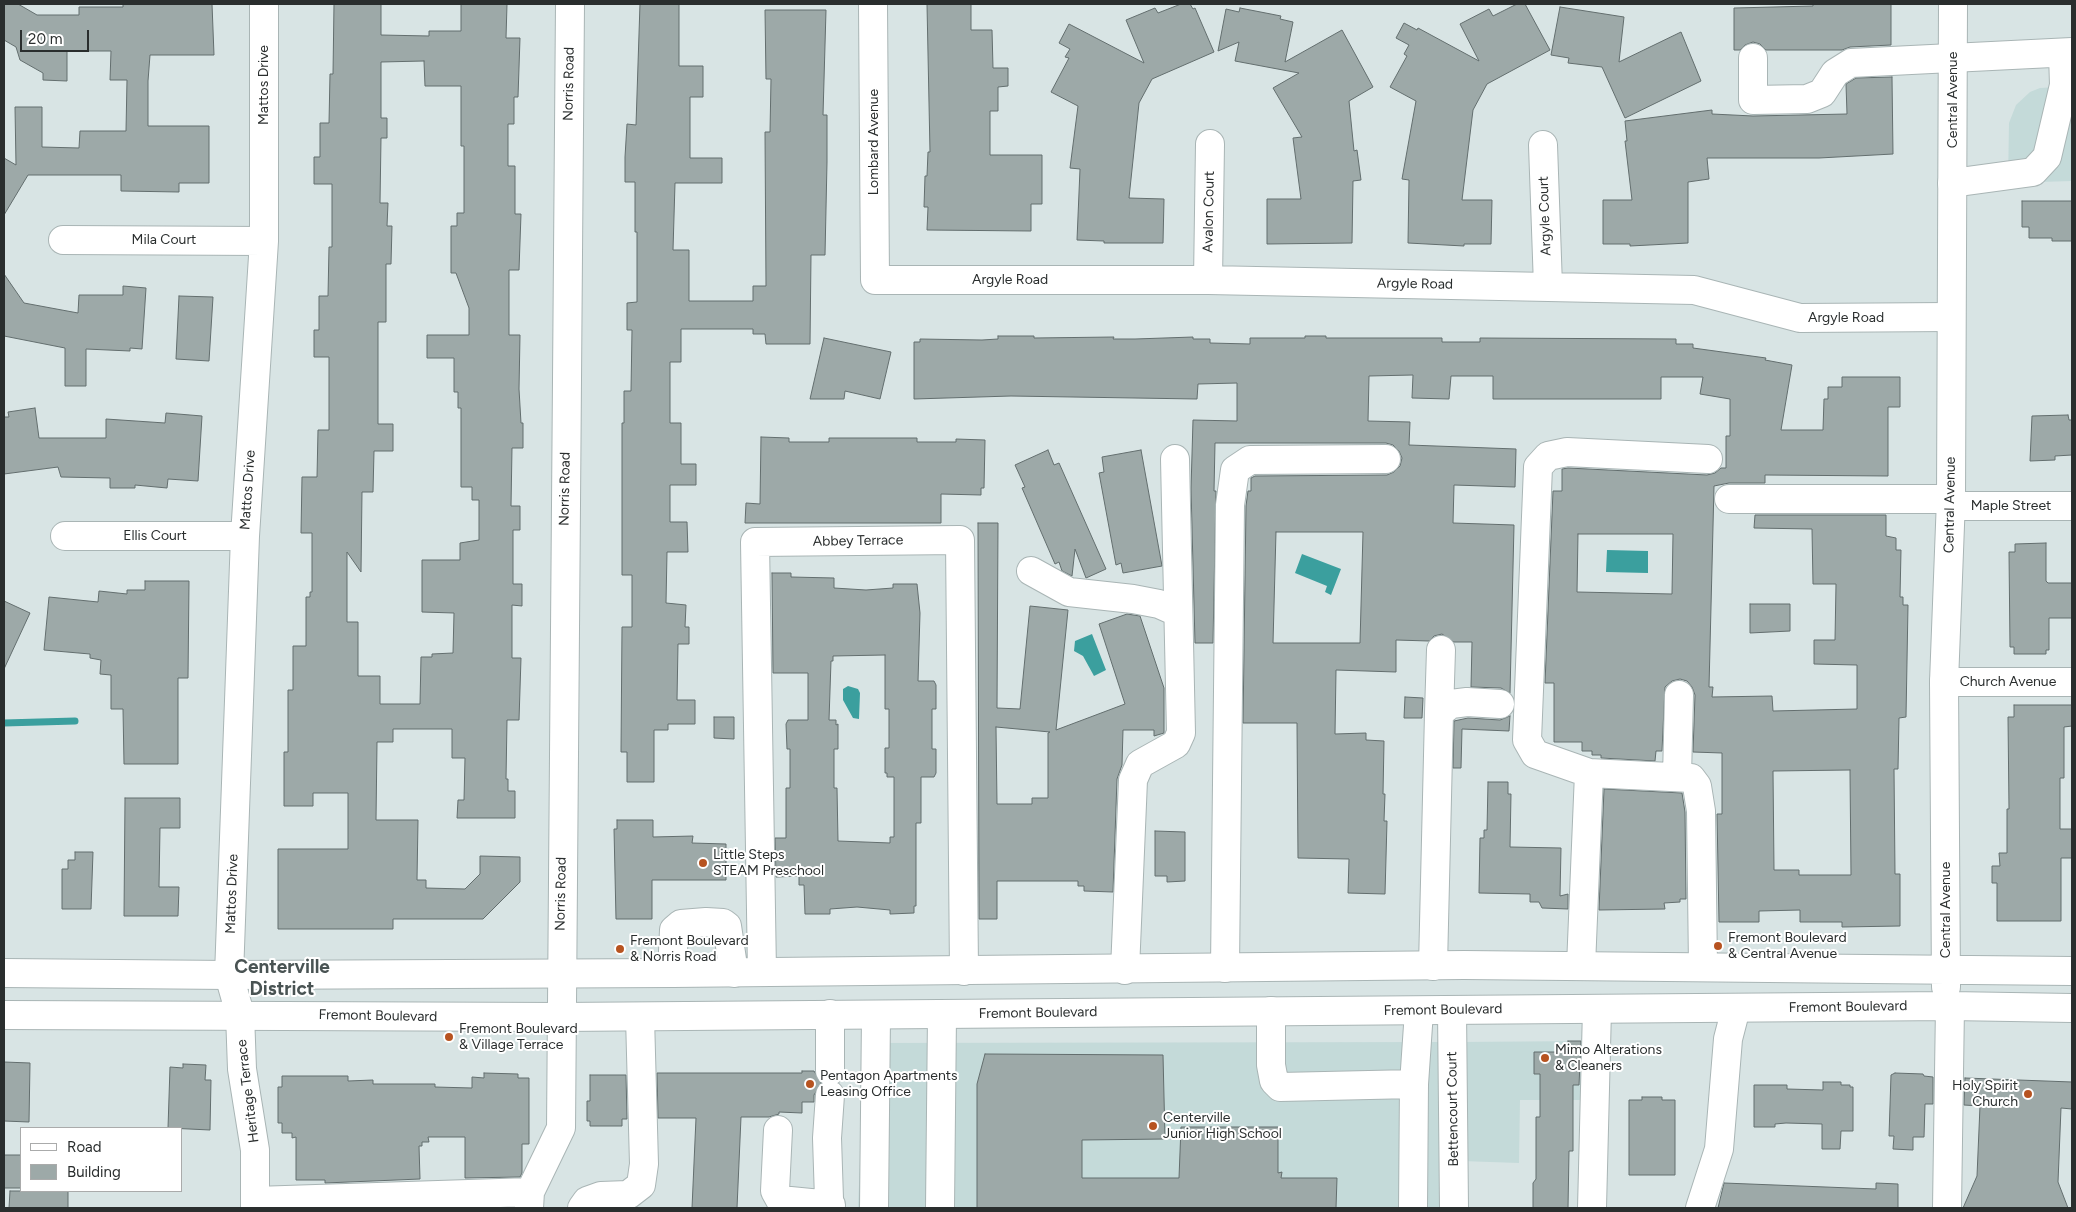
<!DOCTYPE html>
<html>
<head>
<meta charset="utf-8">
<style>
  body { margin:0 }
  #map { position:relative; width:2076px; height:1212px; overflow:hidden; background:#d8e4e4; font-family:Figtree,sans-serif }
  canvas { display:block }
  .frame { position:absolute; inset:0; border:5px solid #2a2e2e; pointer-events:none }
  .legend { position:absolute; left:20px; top:1127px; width:162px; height:65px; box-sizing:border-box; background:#fff; border:1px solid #aaabab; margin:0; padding:6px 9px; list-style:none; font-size:15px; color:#2a2e2e }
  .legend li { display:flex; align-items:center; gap:10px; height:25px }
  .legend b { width:25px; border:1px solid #aaabab }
  .scale { position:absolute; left:20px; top:30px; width:69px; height:22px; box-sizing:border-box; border:2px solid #2a2e2e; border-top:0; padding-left:6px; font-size:15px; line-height:18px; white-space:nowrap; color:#2a2e2e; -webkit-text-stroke:4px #fff; paint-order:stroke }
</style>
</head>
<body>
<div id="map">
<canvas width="2076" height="1212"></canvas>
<div class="frame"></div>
<ul class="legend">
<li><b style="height:6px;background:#fff"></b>Road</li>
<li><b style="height:14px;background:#9da9a8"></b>Building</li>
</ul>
<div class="scale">20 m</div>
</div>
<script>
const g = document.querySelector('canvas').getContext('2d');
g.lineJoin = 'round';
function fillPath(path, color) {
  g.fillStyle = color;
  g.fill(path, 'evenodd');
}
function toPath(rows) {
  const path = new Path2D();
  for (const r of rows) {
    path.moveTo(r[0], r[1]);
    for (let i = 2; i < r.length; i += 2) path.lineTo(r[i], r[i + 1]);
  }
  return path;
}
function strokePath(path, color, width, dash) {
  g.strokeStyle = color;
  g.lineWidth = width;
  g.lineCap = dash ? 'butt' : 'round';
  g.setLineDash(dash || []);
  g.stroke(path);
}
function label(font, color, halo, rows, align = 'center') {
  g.font = font + ' Figtree,sans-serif';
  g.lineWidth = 4;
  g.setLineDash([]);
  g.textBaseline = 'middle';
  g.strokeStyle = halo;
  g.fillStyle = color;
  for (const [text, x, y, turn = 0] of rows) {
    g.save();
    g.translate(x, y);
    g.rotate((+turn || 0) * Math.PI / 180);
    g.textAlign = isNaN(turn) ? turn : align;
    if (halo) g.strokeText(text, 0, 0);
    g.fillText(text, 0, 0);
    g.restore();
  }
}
fillPath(toPath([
  [2072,86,2072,181,2008,183,2009,123,2016,105,2030,92,2040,88],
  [1591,1041,1591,1100,1520,1100,1519,1163,1461,1161,1458,1042],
  [1444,1042,1447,1208,858,1208,865,1043]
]), '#c4dad9');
fillPath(toPath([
  [1607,550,1648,551,1648,573,1606,572],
  [1302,554,1341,569,1331,595,1325,592,1327,586,1295,573],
  [1092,634,1106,670,1094,676,1083,656,1074,651,1075,641],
  [848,686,858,689,860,693,859,719,853,718,843,700,843,689]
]), '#3b9f9e');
strokePath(toPath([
  [4,723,75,721]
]), '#3b9f9e', 7);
const building = toPath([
  [4,4,18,4,37,15,79,15,79,7,123,7,123,4,212,4,214,55,150,55,148,81,148,126,209,126,209,183,179,183,179,192,121,191,121,175,28,175,4,215,4,158,16,165,15,107,42,107,42,147,79,148,80,131,126,131,127,80,110,80,111,51,67,51,67,81,43,80,43,73,20,60,16,47,4,40,4,4],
  [334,4,381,4,381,35,429,36,429,31,461,31,461,4,507,4,506,38,520,38,518,97,514,97,514,124,508,124,508,166,515,166,515,214,521,214,519,270,509,270,509,335,520,335,519,389,521,423,523,423,523,448,512,448,511,506,520,506,520,530,513,530,513,584,522,584,522,606,512,605,512,658,521,658,519,720,507,720,506,779,508,779,508,791,515,791,515,818,457,818,458,800,464,800,465,758,452,758,452,729,393,729,393,742,377,742,376,820,418,820,417,880,426,880,426,888,465,889,480,874,480,856,520,857,520,882,483,919,393,919,393,929,278,929,278,849,348,849,348,793,313,793,313,806,284,806,284,752,288,752,288,690,293,690,293,646,306,646,306,597,310,597,310,592,312,592,312,533,301,533,302,477,317,477,318,430,329,430,329,357,314,357,314,330,319,330,319,296,328,296,329,247,332,247,332,184,314,184,314,157,320,157,320,123,329,123,330,74,333,74,334,4],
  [424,61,425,86,461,86,461,146,464,146,464,213,457,213,457,226,451,226,451,273,456,273,469,308,469,335,427,335,427,358,454,358,454,392,458,392,458,408,461,408,461,487,472,487,472,500,479,500,479,540,460,543,460,560,422,560,422,612,454,613,453,653,432,654,432,657,421,657,420,704,380,704,380,676,358,676,358,622,347,622,347,552,361,572,362,492,373,492,374,451,393,451,393,424,378,424,378,322,386,322,386,264,391,264,392,226,387,226,388,203,380,203,381,138,387,138,387,118,381,118,381,62,424,61],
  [640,4,679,4,679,66,703,66,703,97,690,97,690,158,722,158,722,183,675,183,673,250,689,250,689,301,753,301,753,286,766,286,765,132,770,132,771,79,766,79,765,10,826,10,823,115,827,115,827,162,825,255,811,255,810,344,766,344,765,334,753,334,753,329,681,329,681,362,670,362,670,423,681,423,681,464,696,464,696,485,670,485,670,522,687,522,688,552,667,552,666,603,686,605,685,627,689,627,689,644,678,644,677,700,695,700,695,724,668,724,668,730,654,730,654,782,627,782,627,752,621,752,622,627,632,627,632,575,622,575,622,423,624,423,624,391,631,391,632,330,627,330,627,303,637,302,637,232,635,232,635,182,625,182,625,157,627,124,636,125,640,4],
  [927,4,971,4,971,30,992,30,993,68,1008,68,1008,86,998,87,998,111,990,111,990,155,1042,155,1042,204,1031,204,1031,231,927,230,928,207,924,207,925,176,927,176,928,152,930,152,927,4],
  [1181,4,1190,4,1193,9,1195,8,1214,52,1152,79,1139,103,1129,198,1164,199,1163,243,1104,243,1104,241,1077,240,1080,169,1070,168,1078,106,1051,92,1069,58,1065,57,1070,49,1059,43,1069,24,1144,63,1126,20,1155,8,1158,13,1181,4],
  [1517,4,1525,4,1550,50,1487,84,1473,110,1462,200,1492,200,1491,244,1464,244,1464,246,1408,243,1409,180,1402,179,1416,101,1390,87,1407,56,1404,54,1409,45,1396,38,1404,23,1417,30,1418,28,1479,61,1460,24,1489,9,1493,16,1517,4],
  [1813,4,1891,4,1891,45,1850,47,1842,50,1766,50,1760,44,1753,42,1745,45,1740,50,1734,50,1734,8,1813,6,1813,4],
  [1560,7,1624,17,1619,62,1681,32,1701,81,1625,118,1602,67,1568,63,1569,58,1551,55,1560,7],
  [1240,8,1281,16,1280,19,1293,22,1285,62,1342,30,1373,87,1349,101,1354,151,1357,150,1361,180,1353,181,1352,243,1267,244,1267,199,1301,199,1293,138,1302,137,1273,88,1299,73,1235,61,1239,42,1218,51,1226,9,1239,12,1240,8],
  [1892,77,1893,154,1819,158,1707,158,1709,179,1688,182,1688,243,1630,246,1630,244,1603,244,1603,200,1632,200,1625,141,1627,141,1625,121,1712,110,1712,114,1753,116,1847,114,1846,84,1856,78,1892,77],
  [2022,201,2072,201,2072,241,2052,241,2052,238,2029,238,2029,227,2022,227,2022,201],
  [4,274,24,303,78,313,79,295,123,295,123,286,146,288,142,349,130,348,130,351,86,349,86,386,65,386,65,348,4,336,4,274],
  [179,296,213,297,209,361,176,359,179,296],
  [998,336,1034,336,1034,338,1114,337,1113,339,1135,339,1193,337,1193,339,1210,339,1210,343,1250,344,1250,338,1305,338,1305,336,1326,336,1326,338,1442,338,1442,342,1480,342,1480,338,1676,339,1676,344,1693,344,1693,348,1766,358,1765,360,1792,365,1781,430,1823,430,1824,399,1828,399,1828,387,1842,387,1842,377,1900,377,1900,407,1888,407,1888,476,1765,475,1765,483,1729,483,1714,486,1709,687,1713,687,1712,697,1772,696,1773,711,1857,709,1857,665,1814,664,1814,640,1835,640,1836,584,1813,584,1812,529,1754,528,1755,515,1886,515,1886,536,1896,538,1896,550,1901,550,1900,597,1903,597,1903,605,1908,605,1906,717,1899,718,1898,769,1894,769,1895,874,1900,874,1900,926,1842,927,1842,922,1800,922,1800,910,1759,911,1759,922,1719,922,1717,814,1722,814,1722,753,1693,752,1695,695,1692,687,1687,681,1680,679,1672,681,1665,687,1662,751,1656,751,1655,761,1601,758,1601,755,1592,755,1592,751,1582,751,1582,742,1554,742,1554,683,1545,683,1553,491,1562,491,1562,469,1568,468,1707,475,1715,473,1721,468,1726,468,1726,436,1730,436,1730,399,1700,394,1703,377,1661,377,1661,399,1493,399,1493,376,1451,376,1449,399,1412,398,1413,375,1369,376,1368,421,1410,422,1409,445,1516,449,1515,487,1454,485,1453,523,1514,525,1510,693,1501,688,1471,687,1472,642,1454,642,1442,634,1434,636,1429,641,1396,640,1396,672,1336,670,1335,734,1366,733,1366,740,1384,741,1383,794,1385,794,1384,821,1387,821,1385,894,1348,893,1349,859,1298,858,1297,723,1243,723,1246,506,1248,491,1251,491,1251,478,1255,476,1387,475,1394,472,1400,466,1402,458,1399,451,1393,445,1386,443,1215,443,1214,491,1216,491,1213,643,1195,643,1191,489,1193,420,1237,421,1237,383,1198,384,1197,399,1011,396,914,399,914,342,920,342,920,339,982,340,998,339,998,336],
  [1276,532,1363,532,1360,643,1273,643,1276,532],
  [1578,534,1673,534,1672,594,1577,592,1578,534],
  [1850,770,1851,875,1799,875,1799,870,1774,870,1773,771,1850,770],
  [824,338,891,352,880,399,845,391,844,399,810,399,824,338],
  [35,408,39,438,106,438,106,419,165,423,166,413,202,416,198,481,168,479,167,488,135,485,135,488,110,488,110,478,61,477,58,467,4,474,4,417,9,417,8,412,35,408],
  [2068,415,2069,420,2072,420,2072,455,2055,456,2055,460,2030,461,2032,416,2068,415],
  [761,437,789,438,789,442,829,442,829,438,917,438,917,442,956,442,956,439,985,440,984,488,981,488,981,495,941,494,941,523,745,523,746,503,760,504,761,437],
  [1048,450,1054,465,1059,463,1106,569,1086,578,1075,549,1072,576,1062,571,1059,562,1055,564,1022,488,1025,487,1015,465,1048,450],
  [1141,450,1162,566,1123,573,1121,563,1116,565,1099,473,1104,472,1102,457,1141,450],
  [978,523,998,523,997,708,1020,709,1030,606,1068,610,1056,730,1125,704,1099,624,1127,614,1140,616,1164,688,1164,733,1154,736,1154,730,1123,730,1122,765,1117,779,1113,892,1084,891,1084,886,1078,886,1078,881,997,881,997,919,979,919,978,523],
  [996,727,1050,732,1048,733,1048,798,1032,798,1032,804,997,804,996,727],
  [2046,543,2046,581,2048,583,2072,583,2072,618,2049,618,2049,650,2046,650,2046,654,2014,654,2014,647,2010,647,2009,552,2015,552,2015,544,2046,543],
  [772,573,791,573,791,577,834,578,834,588,866,590,893,588,893,584,917,584,920,613,918,681,934,681,936,685,936,709,932,709,932,749,936,749,936,773,934,777,921,777,921,823,916,823,916,906,914,906,914,913,890,914,890,910,857,907,830,909,830,914,805,914,804,885,799,885,799,876,776,877,775,838,786,838,786,788,790,788,790,749,787,749,786,724,788,720,808,720,808,673,773,673,772,573],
  [885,655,885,709,889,709,889,748,885,748,885,773,887,773,887,777,894,777,894,837,890,837,890,843,838,841,837,788,834,788,834,749,838,749,838,724,836,725,836,720,829,720,831,661,833,661,833,656,885,655],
  [145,581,189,581,188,678,178,678,178,764,124,764,123,709,111,709,111,675,100,674,101,660,90,658,90,654,44,650,49,597,98,602,99,591,127,594,127,590,145,590,145,581],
  [4,601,30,613,4,669,4,601],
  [1750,604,1790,604,1790,631,1750,633,1750,604],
  [1405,697,1423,698,1422,718,1404,718,1405,697],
  [2014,705,2072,705,2072,726,2064,727,2064,778,2060,778,2060,829,2072,829,2072,858,2061,858,2061,921,1997,921,1997,883,1992,883,1992,866,2000,866,1999,853,2007,853,2007,809,2009,809,2008,717,2014,717,2014,705],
  [1510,716,1509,731,1462,729,1461,768,1453,768,1454,721,1468,718,1500,720,1510,716],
  [714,717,734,717,734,739,714,738,714,717],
  [1488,782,1508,782,1508,794,1511,794,1510,847,1561,848,1560,896,1568,894,1568,909,1542,908,1539,902,1530,902,1530,894,1479,893,1480,838,1484,838,1484,830,1487,830,1488,782],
  [1604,789,1682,793,1685,812,1686,899,1680,899,1680,902,1664,903,1665,909,1599,910,1604,789],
  [125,798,180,798,180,828,160,828,159,887,179,887,178,916,124,916,125,798],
  [617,820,653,820,653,837,693,836,692,843,726,844,726,880,652,880,652,919,616,919,614,829,617,829,617,820],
  [1155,831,1185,832,1185,881,1167,882,1167,876,1155,876,1155,831],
  [75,852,93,852,91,909,62,909,62,869,68,869,68,860,75,860,75,852],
  [1568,1041,1581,1041,1579,1085,1573,1085,1573,1151,1569,1151,1568,1208,1533,1208,1533,1183,1536,1179,1536,1117,1540,1117,1540,1074,1534,1074,1534,1052,1559,1052,1558,1047,1569,1047,1568,1041],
  [985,1054,1163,1055,1165,1139,1082,1140,1082,1178,1179,1178,1181,1127,1278,1127,1278,1173,1282,1172,1281,1178,1337,1178,1336,1208,977,1208,977,1084,985,1054],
  [4,1062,30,1063,29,1122,4,1121,4,1062],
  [183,1064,206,1065,205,1080,211,1080,210,1130,168,1128,170,1067,183,1068,183,1064],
  [802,1071,814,1071,821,1083,814,1095,814,1102,802,1102,802,1113,779,1112,779,1114,769,1117,741,1117,737,1208,692,1208,696,1118,658,1118,657,1073,802,1073,802,1071],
  [484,1073,518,1074,518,1078,529,1078,529,1144,522,1144,522,1173,520,1177,465,1178,465,1137,428,1137,429,1142,422,1142,422,1146,419,1146,420,1179,325,1183,325,1180,296,1180,296,1137,292,1138,292,1133,282,1133,282,1123,278,1123,278,1087,282,1087,282,1076,348,1076,348,1081,373,1080,373,1084,435,1084,435,1087,472,1088,472,1077,484,1078,484,1073],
  [1895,1073,1923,1074,1924,1076,1933,1077,1933,1104,1925,1104,1924,1137,1913,1137,1913,1150,1893,1149,1894,1136,1889,1136,1891,1075,1895,1073],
  [590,1075,626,1075,627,1119,622,1119,622,1126,590,1126,590,1121,587,1121,587,1101,590,1101,590,1075],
  [1965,1078,2072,1082,2072,1109,2061,1108,2058,1182,2068,1208,1963,1208,1977,1176,1980,1106,1964,1105,1965,1078],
  [1823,1082,1841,1082,1841,1085,1850,1085,1850,1087,1853,1087,1853,1131,1841,1131,1840,1149,1822,1149,1822,1124,1786,1123,1775,1124,1775,1127,1754,1127,1754,1085,1787,1085,1787,1089,1823,1090,1823,1082],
  [1642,1097,1662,1097,1662,1100,1675,1100,1675,1175,1629,1175,1629,1100,1642,1100,1642,1097],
  [4,1155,21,1155,21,1188,4,1188,4,1155],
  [1724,1183,1876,1189,1876,1183,1898,1184,1898,1208,1718,1208,1724,1183],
  [10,1191,68,1191,68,1208,9,1208,10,1191]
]);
fillPath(building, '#9da9a8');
strokePath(building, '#636e6e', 1);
const minor = toPath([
  [873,4,875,280,1208,280,1694,290,1800,318,1950,317],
  [1753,58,1753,100,1807,99,1822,93,1835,73,1851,63,2072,52],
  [1543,145,1548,286],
  [1952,183,2033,172,2047,157,2064,85,2063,53],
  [63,240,264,241],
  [1208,280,1210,144],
  [1729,499,1951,499],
  [1950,506,2072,506],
  [65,536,245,536],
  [1031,571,1069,592,1133,599,1159,604,1177,612],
  [1944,682,2072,682],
  [1439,713,1441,650],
  [1589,773,1535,754,1527,740,1538,467,1548,456,1567,452,1708,459],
  [1677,777,1679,695],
  [1433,966,1439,713,1451,704,1467,702,1500,704],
  [1581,966,1589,773,1691,778,1697,786,1701,811,1703,967],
  [1225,968,1230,505,1235,470,1250,460,1386,459],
  [1125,970,1133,780,1140,764,1176,744,1181,733,1175,459],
  [762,972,755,542,960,540,964,971],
  [672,973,674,930,681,924,706,922,723,923,727,926,734,973],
  [1452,1010,1454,1208],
  [1271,1011,1271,1065,1274,1081,1280,1087,1414,1084],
  [830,1014,830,1071],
  [830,1095,827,1138,829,1199,831,1208],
  [778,1130,775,1191,780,1200,831,1205],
  [255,1201,530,1192],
  [255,1208,255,1150,242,1069,240,1014,229,975,245,536,264,241,264,4],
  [529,1208,530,1192,561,1128,570,4],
  [582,1208,587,1201,601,1196,628,1195,641,1185,644,1164,640,1017],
  [874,1208,876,1016],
  [940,1208,942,1015],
  [1413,1208,1414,1084,1419,1011],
  [1592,1208,1597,1009],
  [1700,1208,1719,1149,1728,1039,1736,1008],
  [1947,1208,1950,1006]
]);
const major = toPath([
  [4,973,229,975,672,973,1464,965,2072,971],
  [1946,987,1944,682,1951,499,1953,4],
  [4,1015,560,1017,1950,1006,2072,1008]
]);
strokePath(minor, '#a9b5b5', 30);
strokePath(major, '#a9b5b5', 30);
strokePath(minor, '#fff', 28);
strokePath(major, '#fff', 28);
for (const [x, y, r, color] of [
  [703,863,5,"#b75320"],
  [1718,946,5,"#b75320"],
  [620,949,5,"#b75320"],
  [449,1037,5,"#b75320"],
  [1545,1058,5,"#b75320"],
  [810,1084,5,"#b75320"],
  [2028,1094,5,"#b75320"],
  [1153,1126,5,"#b75320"]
]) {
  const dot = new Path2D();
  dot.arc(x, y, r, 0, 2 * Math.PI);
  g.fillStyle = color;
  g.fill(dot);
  strokePath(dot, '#fff', 2);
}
label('14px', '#2a2e2e', '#fff', [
  ["Norris Road",569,84,-89],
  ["Mattos Drive",264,85,-90],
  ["Central Avenue",1953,100,-90],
  ["Lombard Avenue",874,142,-90],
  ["Avalon Court",1209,212,-89],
  ["Argyle Court",1545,216,-92],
  ["Mila Court",164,240],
  ["Argyle Road",1010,280],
  ["Argyle Road",1415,284,1],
  ["Argyle Road",1846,318],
  ["Norris Road",565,489,-89],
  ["Mattos Drive",248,490,-86],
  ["Central Avenue",1950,505,-89],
  ["Maple Street",2011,506],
  ["Ellis Court",155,536],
  ["Abbey Terrace",858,541,-1],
  ["Church Avenue",2008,682],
  ["Mattos Drive",232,894,-88],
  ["Norris Road",561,894,-89],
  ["Central Avenue",1946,910,-90],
  ["Fremont Boulevard",1848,1007,-1],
  ["Fremont Boulevard",1443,1010,-1],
  ["Fremont Boulevard",1038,1013,-1],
  ["Fremont Boulevard",378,1016,1],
  ["Heritage Terrace",248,1091,-97],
  ["Bettencourt Court",1453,1109,-91]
]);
label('14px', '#2a2e2e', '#fff', [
  ["Little Steps",713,855],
  ["STEAM Preschool",713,871],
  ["Fremont Boulevard",1728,938],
  ["& Central Avenue",1728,954],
  ["Fremont Boulevard",630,941],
  ["& Norris Road",630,957],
  ["Fremont Boulevard",459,1029],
  ["& Village Terrace",459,1045],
  ["Mimo Alterations",1555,1050],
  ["& Cleaners",1555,1066],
  ["Pentagon Apartments",820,1076],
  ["Leasing Office",820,1092],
  ["Holy Spirit",2018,1086,"right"],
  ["Church",2018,1102,"right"],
  ["Centerville",1163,1118],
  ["Junior High School",1163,1134]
], 'left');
label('bold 19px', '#495353', '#fff', [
  ["Centerville",282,967],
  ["District",282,989]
]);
</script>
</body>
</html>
